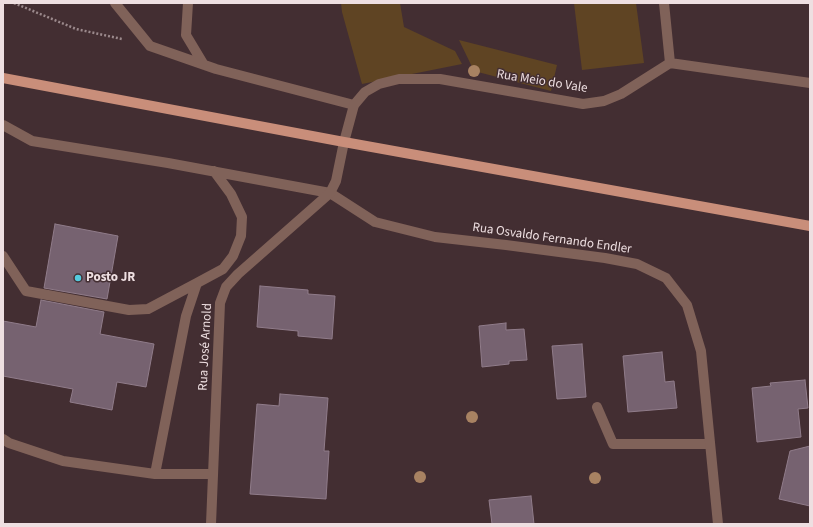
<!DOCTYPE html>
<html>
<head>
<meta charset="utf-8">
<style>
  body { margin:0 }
  #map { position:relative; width:813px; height:527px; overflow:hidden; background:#432e32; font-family:"Source Sans 3",sans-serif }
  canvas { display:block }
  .frame { position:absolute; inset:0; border:4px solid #eedfe1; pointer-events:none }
</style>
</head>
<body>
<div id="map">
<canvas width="813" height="527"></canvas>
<div class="frame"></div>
</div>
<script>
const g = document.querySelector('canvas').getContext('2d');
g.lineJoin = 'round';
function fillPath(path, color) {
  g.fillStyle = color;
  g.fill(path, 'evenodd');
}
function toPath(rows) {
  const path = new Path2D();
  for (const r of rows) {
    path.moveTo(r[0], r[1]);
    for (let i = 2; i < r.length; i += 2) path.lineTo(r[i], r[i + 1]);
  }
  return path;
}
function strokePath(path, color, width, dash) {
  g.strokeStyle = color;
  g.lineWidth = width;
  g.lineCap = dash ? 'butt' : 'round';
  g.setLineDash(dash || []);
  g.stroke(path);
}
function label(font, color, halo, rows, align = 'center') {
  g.font = font + ' "Source Sans 3",sans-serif';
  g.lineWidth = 3;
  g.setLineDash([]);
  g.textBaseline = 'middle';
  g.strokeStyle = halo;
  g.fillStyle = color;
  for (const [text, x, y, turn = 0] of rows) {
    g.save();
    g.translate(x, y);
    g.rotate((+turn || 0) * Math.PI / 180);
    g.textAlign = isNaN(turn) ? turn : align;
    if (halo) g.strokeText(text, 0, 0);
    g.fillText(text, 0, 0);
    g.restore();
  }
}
fillPath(toPath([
  [341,3,400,3,404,27,455,51,462,64,362,84,342,12],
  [574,3,636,3,644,63,582,70],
  [459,40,557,65,551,91,474,71]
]), '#5f4423');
const building = toPath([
  [55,224,118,236,107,299,44,288,55,224],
  [260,286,308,290,308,294,335,296,332,339,298,336,298,331,257,327,260,286],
  [41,300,104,312,100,334,154,344,146,387,117,382,112,410,70,402,73,389,3,376,3,321,36,327,41,300],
  [506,323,506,330,524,329,527,360,509,361,509,364,482,367,479,326,506,323],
  [582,344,586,397,557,399,552,346,582,344],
  [662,352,665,382,674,381,677,408,628,412,623,356,662,352],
  [805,380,808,408,798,409,801,437,757,442,752,388,771,386,770,383,805,380],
  [280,394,328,398,324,451,329,451,326,499,250,494,257,404,279,406,280,394],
  [810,446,810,506,779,499,790,451,810,446],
  [531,496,534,524,492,524,489,500,531,496]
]);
fillPath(building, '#766270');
strokePath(building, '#907c8a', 1);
strokePath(toPath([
  [14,3,76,29,122,39]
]), '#9b898c', 2.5, [2, 2]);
strokePath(toPath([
  [115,3,150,46,216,69,354,105],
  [188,3,186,35,204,65],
  [3,125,32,141,168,163,330,193],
  [3,256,26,291,129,310,148,309,197,283],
  [597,407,613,444,710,444],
  [3,439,9,443,63,461,155,474,186,316,197,283,223,269,233,256,241,236,242,217,231,194,214,171],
  [155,474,213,474]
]), '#806259', 10);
strokePath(toPath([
  [664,3,670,63],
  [344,142,354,105,365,92,379,84,399,79,440,79,583,104,604,101,621,94,670,63,810,83],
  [330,193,375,222,435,237,506,245,605,258,637,264,666,278,687,305,701,351,718,524]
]), '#806259', 10);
strokePath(toPath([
  [211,524,220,303,226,287,238,274,330,193,336,181,344,142]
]), '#806259', 10);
strokePath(toPath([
  [3,78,344,142,810,226]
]), '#c98e7a', 10);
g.fillStyle = '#a88262';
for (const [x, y] of [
  [474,71],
  [472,417],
  [420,477],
  [595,478]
]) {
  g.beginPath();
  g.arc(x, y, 6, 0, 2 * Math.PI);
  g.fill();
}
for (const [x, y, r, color] of [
  [78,278,4,"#54cade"]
]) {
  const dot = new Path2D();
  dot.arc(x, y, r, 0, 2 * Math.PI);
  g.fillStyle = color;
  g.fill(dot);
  strokePath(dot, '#432e32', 1.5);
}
label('13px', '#eedfe1', '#432e32', [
  ["Rua Meio do Vale",542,82,9],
  ["Rua Osvaldo Fernando Endler",552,239,8],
  ["Rua José Arnold",206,347,-87]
]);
label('bold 13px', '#eedfe1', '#432e32', [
  ["Posto JR",86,278]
], 'left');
</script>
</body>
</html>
